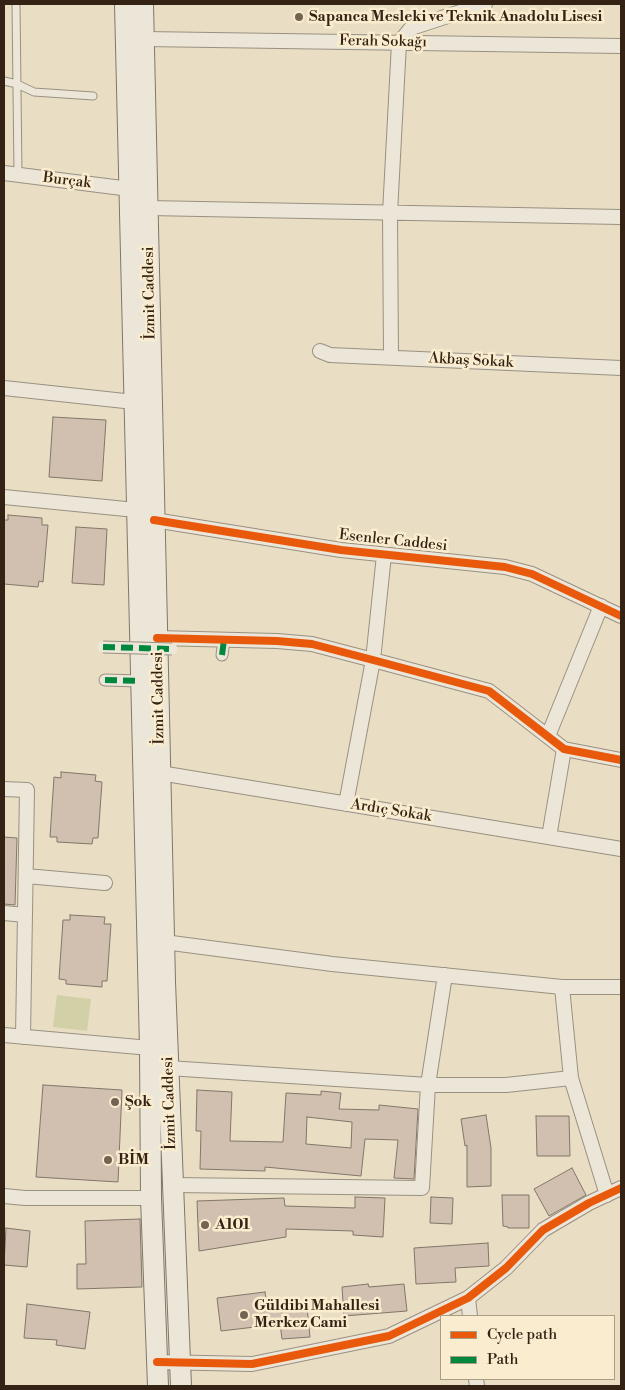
<!DOCTYPE html>
<html>
<head>
<meta charset="utf-8">
<style>
  body { margin:0 }
  #map { position:relative; width:625px; height:1390px; overflow:hidden; background:#e9dec4; font-family:"Libre Bodoni",serif }
  canvas { display:block }
  .frame { position:absolute; inset:0; border:5px solid #342214; pointer-events:none }
  .legend { position:absolute; left:440px; top:1315px; width:175px; height:65px; box-sizing:border-box; background:#faedcf; border:1px solid #ab9c84; margin:0; padding:6px 9px; list-style:none; font-size:15px; color:#342214 }
  .legend li { display:flex; align-items:center; gap:10px; height:25px }
  .legend b { width:25px; border:1px solid #ab9c84 }
</style>
</head>
<body>
<div id="map">
<canvas width="625" height="1390"></canvas>
<div class="frame"></div>
<ul class="legend">
<li><b style="height:6px;background:#e8590c"></b>Cycle path</li>
<li><b style="height:6px;background:#00873e"></b>Path</li>
</ul>
</div>
<script>
const g = document.querySelector('canvas').getContext('2d');
g.lineJoin = 'round';
function fillPath(path, color) {
  g.fillStyle = color;
  g.fill(path, 'evenodd');
}
function toPath(rows) {
  const path = new Path2D();
  for (const r of rows) {
    path.moveTo(r[0], r[1]);
    for (let i = 2; i < r.length; i += 2) path.lineTo(r[i], r[i + 1]);
  }
  return path;
}
function strokePath(path, color, width, dash) {
  g.strokeStyle = color;
  g.lineWidth = width;
  g.lineCap = dash ? 'butt' : 'round';
  g.setLineDash(dash || []);
  g.stroke(path);
}
function label(font, color, halo, rows, align = 'center') {
  g.font = font + ' "Libre Bodoni",serif';
  g.lineWidth = 5;
  g.setLineDash([]);
  g.textBaseline = 'middle';
  g.strokeStyle = halo;
  g.fillStyle = color;
  for (const [text, x, y, turn = 0] of rows) {
    g.save();
    g.translate(x, y);
    g.rotate((+turn || 0) * Math.PI / 180);
    g.textAlign = isNaN(turn) ? turn : align;
    if (halo) g.strokeText(text, 0, 0);
    g.fillText(text, 0, 0);
    g.restore();
  }
}
fillPath(toPath([
  [57,995,91,999,87,1031,53,1027]
]), '#d1d0a6');
const building = toPath([
  [53,417,106,420,102,481,49,477,53,417],
  [8,515,42,518,42,525,48,525,43,582,39,581,38,587,4,584,4,520,8,520,8,515],
  [76,527,107,529,104,585,72,583,76,527],
  [61,772,96,775,95,781,102,782,98,838,93,838,92,844,57,842,57,837,50,837,54,777,61,778,61,772],
  [4,837,17,838,15,905,4,904,4,837],
  [70,915,105,917,104,924,111,924,107,981,102,981,102,987,66,984,66,980,59,979,63,920,70,920,70,915],
  [43,1085,122,1090,118,1182,36,1177,43,1085],
  [197,1090,232,1092,230,1141,283,1142,286,1093,321,1095,321,1091,341,1093,339,1109,379,1110,379,1105,418,1109,414,1179,394,1178,398,1140,365,1139,361,1176,265,1167,265,1171,200,1169,201,1131,196,1131,197,1090],
  [307,1117,352,1122,351,1148,306,1144,307,1117],
  [486,1115,491,1148,491,1186,467,1187,467,1145,465,1146,461,1119,486,1115],
  [536,1116,569,1116,570,1156,537,1156,536,1116],
  [572,1168,586,1195,549,1216,534,1189,572,1168],
  [502,1195,529,1195,529,1228,508,1228,508,1227,503,1226,502,1195],
  [355,1197,385,1198,383,1237,353,1235,353,1231,286,1229,286,1237,199,1251,197,1201,284,1198,285,1206,355,1208,355,1197],
  [431,1197,453,1198,452,1224,430,1223,431,1197],
  [140,1219,142,1287,77,1289,77,1264,86,1264,85,1221,140,1219],
  [6,1228,30,1231,27,1267,4,1265,6,1228],
  [488,1243,489,1266,455,1268,456,1282,416,1284,414,1248,488,1243],
  [368,1284,369,1287,404,1284,407,1311,344,1316,342,1287,368,1284],
  [265,1292,268,1311,307,1307,310,1337,282,1339,280,1324,221,1331,217,1298,265,1292],
  [27,1304,90,1312,85,1349,56,1345,57,1340,24,1338,27,1304]
]);
fillPath(building, '#d1bfaf');
strokePath(building, '#807769', 1);
const service = toPath([
  [16,4,18,175],
  [4,81,17,84,34,92,93,96]
]);
const pedestrian = toPath([
  [222,655,224,640],
  [105,680,140,681]
]);
const minor = toPath([
  [144,39,621,46],
  [4,173,130,189],
  [148,208,621,217],
  [320,351,330,355,621,368],
  [391,357,390,213,399,43,411,28,485,4],
  [4,388,134,402],
  [4,497,136,510],
  [154,520,341,550,505,567,532,574,621,616],
  [157,638,277,641,312,644,373,660,489,691,564,749,621,760],
  [548,736,601,606],
  [160,773,621,849],
  [4,789,27,790,23,1037],
  [346,804,373,660,384,555],
  [549,837,564,749],
  [26,876,105,883],
  [4,913,25,915],
  [164,942,332,964,562,987,621,987],
  [562,987,571,1078,607,1195],
  [4,1035,150,1048],
  [168,1068,428,1085,506,1085,571,1078],
  [173,1185,422,1188,428,1085,445,975],
  [4,1196,25,1198,151,1198],
  [468,1298,470,1316],
  [157,1362,252,1364,389,1336,468,1298,506,1268,543,1230,589,1203,621,1188],
  [476,1379,477,1386]
]);
const secondary = toPath([
  [125,4,150,1048,151,1198,158,1386],
  [143,4,165,982,181,1386]
]);
strokePath(service, '#999080', 9);
strokePath(pedestrian, '#999080', 13);
strokePath(minor, '#999080', 16);
strokePath(secondary, '#807769', 22);
strokePath(service, '#ece6d9', 7);
strokePath(pedestrian, '#ece6d9', 11);
strokePath(minor, '#ece6d9', 14);
strokePath(secondary, '#ece6d9', 20);
const pedestrianBridge = toPath([
  [103,647,172,649]
]);
strokePath(pedestrianBridge, '#999080', 13, []);
strokePath(pedestrianBridge, '#ece6d9', 11);
strokePath(toPath([
  [103,647,172,649],
  [222,655,224,640],
  [105,680,140,681]
]), '#00873e', 6, [12, 6]);
strokePath(toPath([
  [154,520,341,550,505,567,532,574,621,616],
  [157,638,277,641,312,644,373,660,489,691,564,749,621,760],
  [157,1362,252,1364,389,1336,468,1298,506,1268,543,1230,589,1203,621,1188]
]), '#e8590c', 8);
for (const [x, y, r, color] of [
  [299,17,5,"#736452"],
  [115,1102,5,"#736452"],
  [108,1160,5,"#736452"],
  [205,1225,5,"#736452"],
  [244,1315,5,"#736452"]
]) {
  const dot = new Path2D();
  dot.arc(x, y, r, 0, 2 * Math.PI);
  g.fillStyle = color;
  g.fill(dot);
  strokePath(dot, '#faedcf', 2);
}
label('bold 15px', '#342214', '#faedcf', [
  ["Sapanca Mesleki ve Teknik Anadolu Lisesi",309,17],
  ["Şok",125,1102],
  ["BİM",118,1160],
  ["A101",215,1225],
  ["Güldibi Mahallesi",254,1306],
  ["Merkez Cami",254,1323]
], 'left');
label('15px', '#342214', '#faedcf', [
  ["Ferah Sokağı",383,42,1],
  ["Burçak",67,181,7],
  ["İzmit Caddesi",150,293,-91],
  ["Akbaş Sokak",471,361,3],
  ["Esenler Caddesi",393,541,6],
  ["İzmit Caddesi",159,698,-91],
  ["Ardıç Sokak",391,811,9],
  ["İzmit Caddesi",170,1103,-92]
]);
</script>
</body>
</html>
